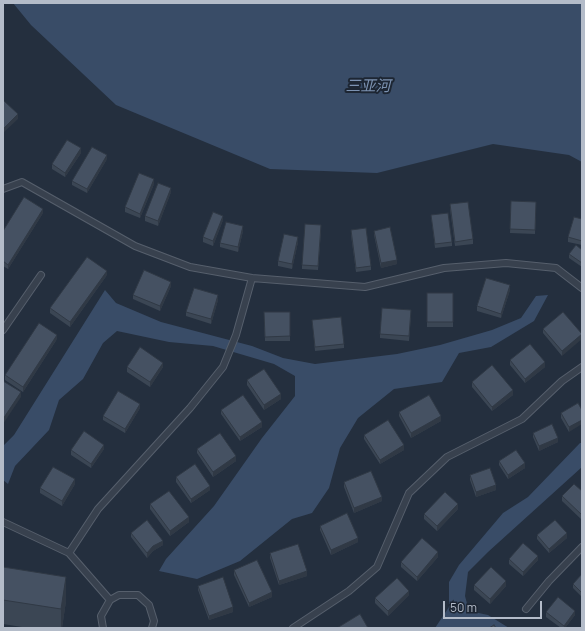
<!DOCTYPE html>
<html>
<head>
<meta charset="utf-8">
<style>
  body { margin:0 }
  #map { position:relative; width:585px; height:631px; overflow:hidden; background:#242f3e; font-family:Manrope,sans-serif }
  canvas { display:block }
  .frame { position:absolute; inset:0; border:4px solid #b4bcc9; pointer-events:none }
  .scale { position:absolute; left:443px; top:601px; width:99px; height:18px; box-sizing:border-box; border:2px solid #b4bcc9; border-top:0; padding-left:5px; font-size:12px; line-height:14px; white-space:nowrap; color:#b4bcc9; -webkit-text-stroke:3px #1d2633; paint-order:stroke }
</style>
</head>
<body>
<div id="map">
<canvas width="585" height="631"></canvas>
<div class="frame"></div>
<div class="scale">50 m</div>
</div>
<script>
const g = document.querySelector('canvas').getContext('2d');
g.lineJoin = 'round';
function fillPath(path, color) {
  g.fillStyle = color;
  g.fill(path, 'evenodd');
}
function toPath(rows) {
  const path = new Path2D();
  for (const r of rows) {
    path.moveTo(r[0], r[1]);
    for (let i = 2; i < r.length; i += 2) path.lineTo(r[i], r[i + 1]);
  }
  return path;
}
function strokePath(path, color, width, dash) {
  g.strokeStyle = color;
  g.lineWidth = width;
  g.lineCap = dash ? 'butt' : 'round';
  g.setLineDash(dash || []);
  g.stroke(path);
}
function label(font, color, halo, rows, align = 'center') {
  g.font = font + ' Manrope,"Noto Sans SC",sans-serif';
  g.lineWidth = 4;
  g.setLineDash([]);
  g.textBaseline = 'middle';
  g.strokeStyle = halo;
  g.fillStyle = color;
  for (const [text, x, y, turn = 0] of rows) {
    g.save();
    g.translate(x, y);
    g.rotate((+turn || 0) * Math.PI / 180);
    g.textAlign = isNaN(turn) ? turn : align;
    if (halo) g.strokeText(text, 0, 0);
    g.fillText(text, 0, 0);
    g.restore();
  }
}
fillPath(toPath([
  [13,3,582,3,582,162,569,155,493,144,377,173,270,169,116,105,31,25],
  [105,290,116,303,161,322,252,346,283,358,315,364,397,354,440,345,492,330,521,318,536,296,548,295,534,321,491,347,459,353,442,382,394,389,358,418,340,448,329,488,312,513,292,519,240,561,197,579,159,571,166,559,214,506,262,438,295,396,295,376,274,364,213,346,169,342,117,331,103,343,83,379,59,400,49,430,15,466,8,484,3,480,3,446,14,435],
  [580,443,582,443,582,467,488,552,468,572,465,596,469,611,488,615,509,628,435,628,449,607,449,582,459,565,503,513,528,497]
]), '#394c67');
const lane = toPath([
  [3,189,22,182,135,246,190,267,252,278,365,287,444,268,506,263,556,268,582,288],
  [3,330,41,275],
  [3,522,69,553],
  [526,609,549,581,582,547],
  [103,628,101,616,110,600],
  [152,628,154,621,149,605,138,595,119,595,110,600,69,553,98,509,190,408,223,367,236,335,252,278],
  [293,628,349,591,377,567,409,493,447,457,522,419,562,381,582,367]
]);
strokePath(lane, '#565f6c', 8);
strokePath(lane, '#38414e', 6);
fillPath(toPath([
  [81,153,65,177,52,169,52,164],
  [107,159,87,193,72,185,72,181],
  [154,184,140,218,125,212,125,207],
  [171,192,158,226,145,221,145,216],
  [511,201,536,202,535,234,510,233],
  [450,204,473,239,473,244,455,246,450,209],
  [43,213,8,269,3,266,3,231],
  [431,215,452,242,452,246,435,248],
  [582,219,582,245,568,242,568,237],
  [223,220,213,246,203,242,203,237],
  [321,230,318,270,302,269,302,265],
  [351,230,371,266,371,270,356,272,351,235],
  [243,231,238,252,220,247,220,243],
  [374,231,397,264,381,268,374,235],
  [298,242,292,269,278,266,278,261],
  [582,250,582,267,569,258,569,254],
  [107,275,70,327,50,313,50,308],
  [171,286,160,311,133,299,133,295],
  [510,290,501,318,477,311,477,306],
  [427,293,453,293,453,327,427,327],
  [218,300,211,324,186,316,186,312],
  [264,312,290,312,290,341,265,341],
  [563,312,562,356,543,333,543,329],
  [411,314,409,341,380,338,380,334],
  [312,320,344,344,344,348,315,351],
  [57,339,23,392,5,380,5,375],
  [510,360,545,367,525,383,510,365],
  [127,367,163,367,150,387,127,372],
  [247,380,281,399,264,410,247,385],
  [472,382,513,395,492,411,472,387],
  [578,403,569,432,561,418,561,413],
  [140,408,125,433,103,420,103,416],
  [221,410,262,427,240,441,221,414],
  [399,412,441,421,411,438,399,416],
  [533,433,558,442,539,451,533,437],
  [364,435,404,450,380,464,364,439],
  [104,449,91,468,71,455,71,450],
  [197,449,236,461,213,477,197,453],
  [499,461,525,468,508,479,499,465],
  [470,475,496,490,476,497,470,480],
  [176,477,210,490,191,503,176,482],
  [344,482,382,501,354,513,344,487],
  [75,484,62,506,40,493,40,488],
  [582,491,582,520,562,501,562,496],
  [150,504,189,522,170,536,150,509],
  [458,509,437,531,424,519,424,514],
  [320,526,358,542,331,555,320,530],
  [131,533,163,545,153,551,147,558,131,537],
  [537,535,567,538,549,553,537,539],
  [270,553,307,576,279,585,270,558],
  [438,557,417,581,401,567,401,562],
  [509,559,538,560,523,576,509,564],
  [3,567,66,601,62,628,28,628,3,624],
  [234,570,272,597,249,607,234,575],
  [582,574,582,597,573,588,573,584],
  [474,585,506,586,490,604,474,590],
  [198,586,233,612,209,620,198,590],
  [409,595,388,616,375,603,375,598],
  [546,612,575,615,565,628,561,628,546,617]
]), '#3b4654');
fillPath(toPath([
  [18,114,18,119,3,133,3,129],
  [81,148,81,153,65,177,65,173],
  [107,155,107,159,87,193,87,189],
  [154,179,154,184,140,218,140,214],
  [171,188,171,192,158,226,158,221],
  [43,209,43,213,8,269,8,265],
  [223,216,223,220,213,246,213,241],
  [243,226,243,231,238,252,238,247],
  [298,237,298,242,292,269,292,264],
  [397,260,397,264,381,268,381,263],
  [107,271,107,275,70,327,70,322],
  [171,282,171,286,160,311,160,306],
  [510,285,510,290,501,318,501,314],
  [218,295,218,300,211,324,211,319],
  [582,334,582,339,562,356,562,351],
  [57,335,57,339,23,392,23,387],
  [545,362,545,367,525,383,525,379],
  [163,363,163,367,150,387,150,382],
  [513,390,513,395,492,411,492,407],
  [21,392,21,397,3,424,3,419],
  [281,394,281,399,264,410,264,405],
  [140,404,140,408,125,433,125,429],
  [441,416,441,421,411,438,411,433],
  [582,420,582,424,569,432,569,427],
  [262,422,262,427,240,441,240,437],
  [558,438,558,442,539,451,539,446],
  [104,445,104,449,91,468,91,464],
  [404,445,404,450,380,464,380,460],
  [236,456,236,461,213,477,213,472],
  [525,463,525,468,508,479,508,475],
  [75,479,75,484,62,506,62,501],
  [496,485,496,490,476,497,476,492],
  [210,486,210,490,191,503,191,499],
  [382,497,382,501,354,513,354,508],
  [458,504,458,509,437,531,437,526],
  [189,517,189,522,170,536,170,531],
  [567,533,567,538,549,553,549,549],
  [358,538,358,542,331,555,331,550],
  [163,541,163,545,153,551,147,558,147,553,153,546],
  [438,552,438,557,417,581,417,577],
  [538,556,538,560,523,576,523,572],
  [307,571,307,576,279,585,279,581],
  [66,577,66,601,62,628,61,628,61,609],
  [506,581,506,586,490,604,490,599],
  [409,591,409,595,388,616,388,611],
  [272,592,272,597,249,607,249,603],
  [233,607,233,612,209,620,209,616],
  [575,611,575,615,565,628,564,628,564,626]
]), '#303945');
const building = toPath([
  [3,100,18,114,3,129,3,100],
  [67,140,81,148,65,173,52,164,67,140],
  [92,147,107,155,87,189,72,181,92,147],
  [139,173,154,179,140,214,125,207,139,173],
  [158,183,171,188,158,221,145,216,158,183],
  [24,197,43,209,8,265,3,261,3,231,24,197],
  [511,201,536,202,535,230,510,229,511,201],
  [468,202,473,239,455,242,450,204,468,202],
  [213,212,223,216,213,241,203,237,213,212],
  [448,213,452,242,435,244,431,215,448,213],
  [574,217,582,219,582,241,568,237,574,217],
  [226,222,243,226,238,247,220,243,226,222],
  [305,224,321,225,318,266,302,265,305,224],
  [390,227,397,260,381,263,374,231,390,227],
  [366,228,371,266,356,268,351,230,366,228],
  [284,234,298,237,292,264,278,261,284,234],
  [576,245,582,250,582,263,569,254,576,245],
  [87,257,107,271,70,322,50,308,87,257],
  [144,270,171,282,160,306,133,295,144,270],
  [486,278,510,285,501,314,477,306,486,278],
  [194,288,218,295,211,319,186,312,194,288],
  [427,293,453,293,453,322,427,322,427,293],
  [382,308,411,310,409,336,380,334,382,308],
  [264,312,290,312,290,336,265,337,264,312],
  [563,312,582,334,562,351,543,329,563,312],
  [341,317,344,344,315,347,312,320,341,317],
  [39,323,57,335,23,387,5,375,39,323],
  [530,344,545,362,525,379,510,360,530,344],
  [140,347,163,363,150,382,127,367,140,347],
  [492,365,513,390,492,407,472,382,492,365],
  [264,369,281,394,264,405,247,380,264,369],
  [3,381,21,392,3,419,3,381],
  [118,391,140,404,125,429,103,416,118,391],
  [243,395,262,422,240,437,221,410,243,395],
  [429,395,441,416,411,433,399,412,429,395],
  [578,403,582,410,582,420,569,427,561,413,578,403],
  [388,420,404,445,380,460,364,435,388,420],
  [552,424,558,438,539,446,533,433,552,424],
  [84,431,104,445,91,464,71,450,84,431],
  [220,433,236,456,213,472,197,449,220,433],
  [516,450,525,463,508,475,499,461,516,450],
  [195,464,210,486,191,499,176,477,195,464],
  [53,467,75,479,62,501,40,488,53,467],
  [490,468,496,485,476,492,470,475,490,468],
  [371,471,382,497,354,508,344,482,371,471],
  [574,484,582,491,582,515,562,496,574,484],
  [169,491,189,517,170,531,150,504,169,491],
  [445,492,458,504,437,526,424,514,445,492],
  [347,513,358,538,331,550,320,526,347,513],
  [147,520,163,541,153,546,147,553,131,533,147,520],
  [555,520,567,533,549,549,537,535,555,520],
  [422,538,438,552,417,577,401,562,422,538],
  [523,543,538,556,523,572,509,559,523,543],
  [298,544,307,571,279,581,270,553,298,544],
  [257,560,272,592,249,603,234,570,257,560],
  [3,567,66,577,61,609,3,600,3,567],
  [491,567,506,581,490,599,474,585,491,567],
  [582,574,582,593,573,584,582,574],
  [223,577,233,607,209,616,198,586,223,577],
  [397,578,409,591,388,611,375,598,397,578],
  [558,597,575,611,564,626,546,612,558,597],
  [360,614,368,628,337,628,360,614],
  [494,625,496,628,489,628,494,625]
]);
fillPath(building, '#455162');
strokePath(building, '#303945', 1);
label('italic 15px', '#7c92b1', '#1d2633', [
  ["三亚河",368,87]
]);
</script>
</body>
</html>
